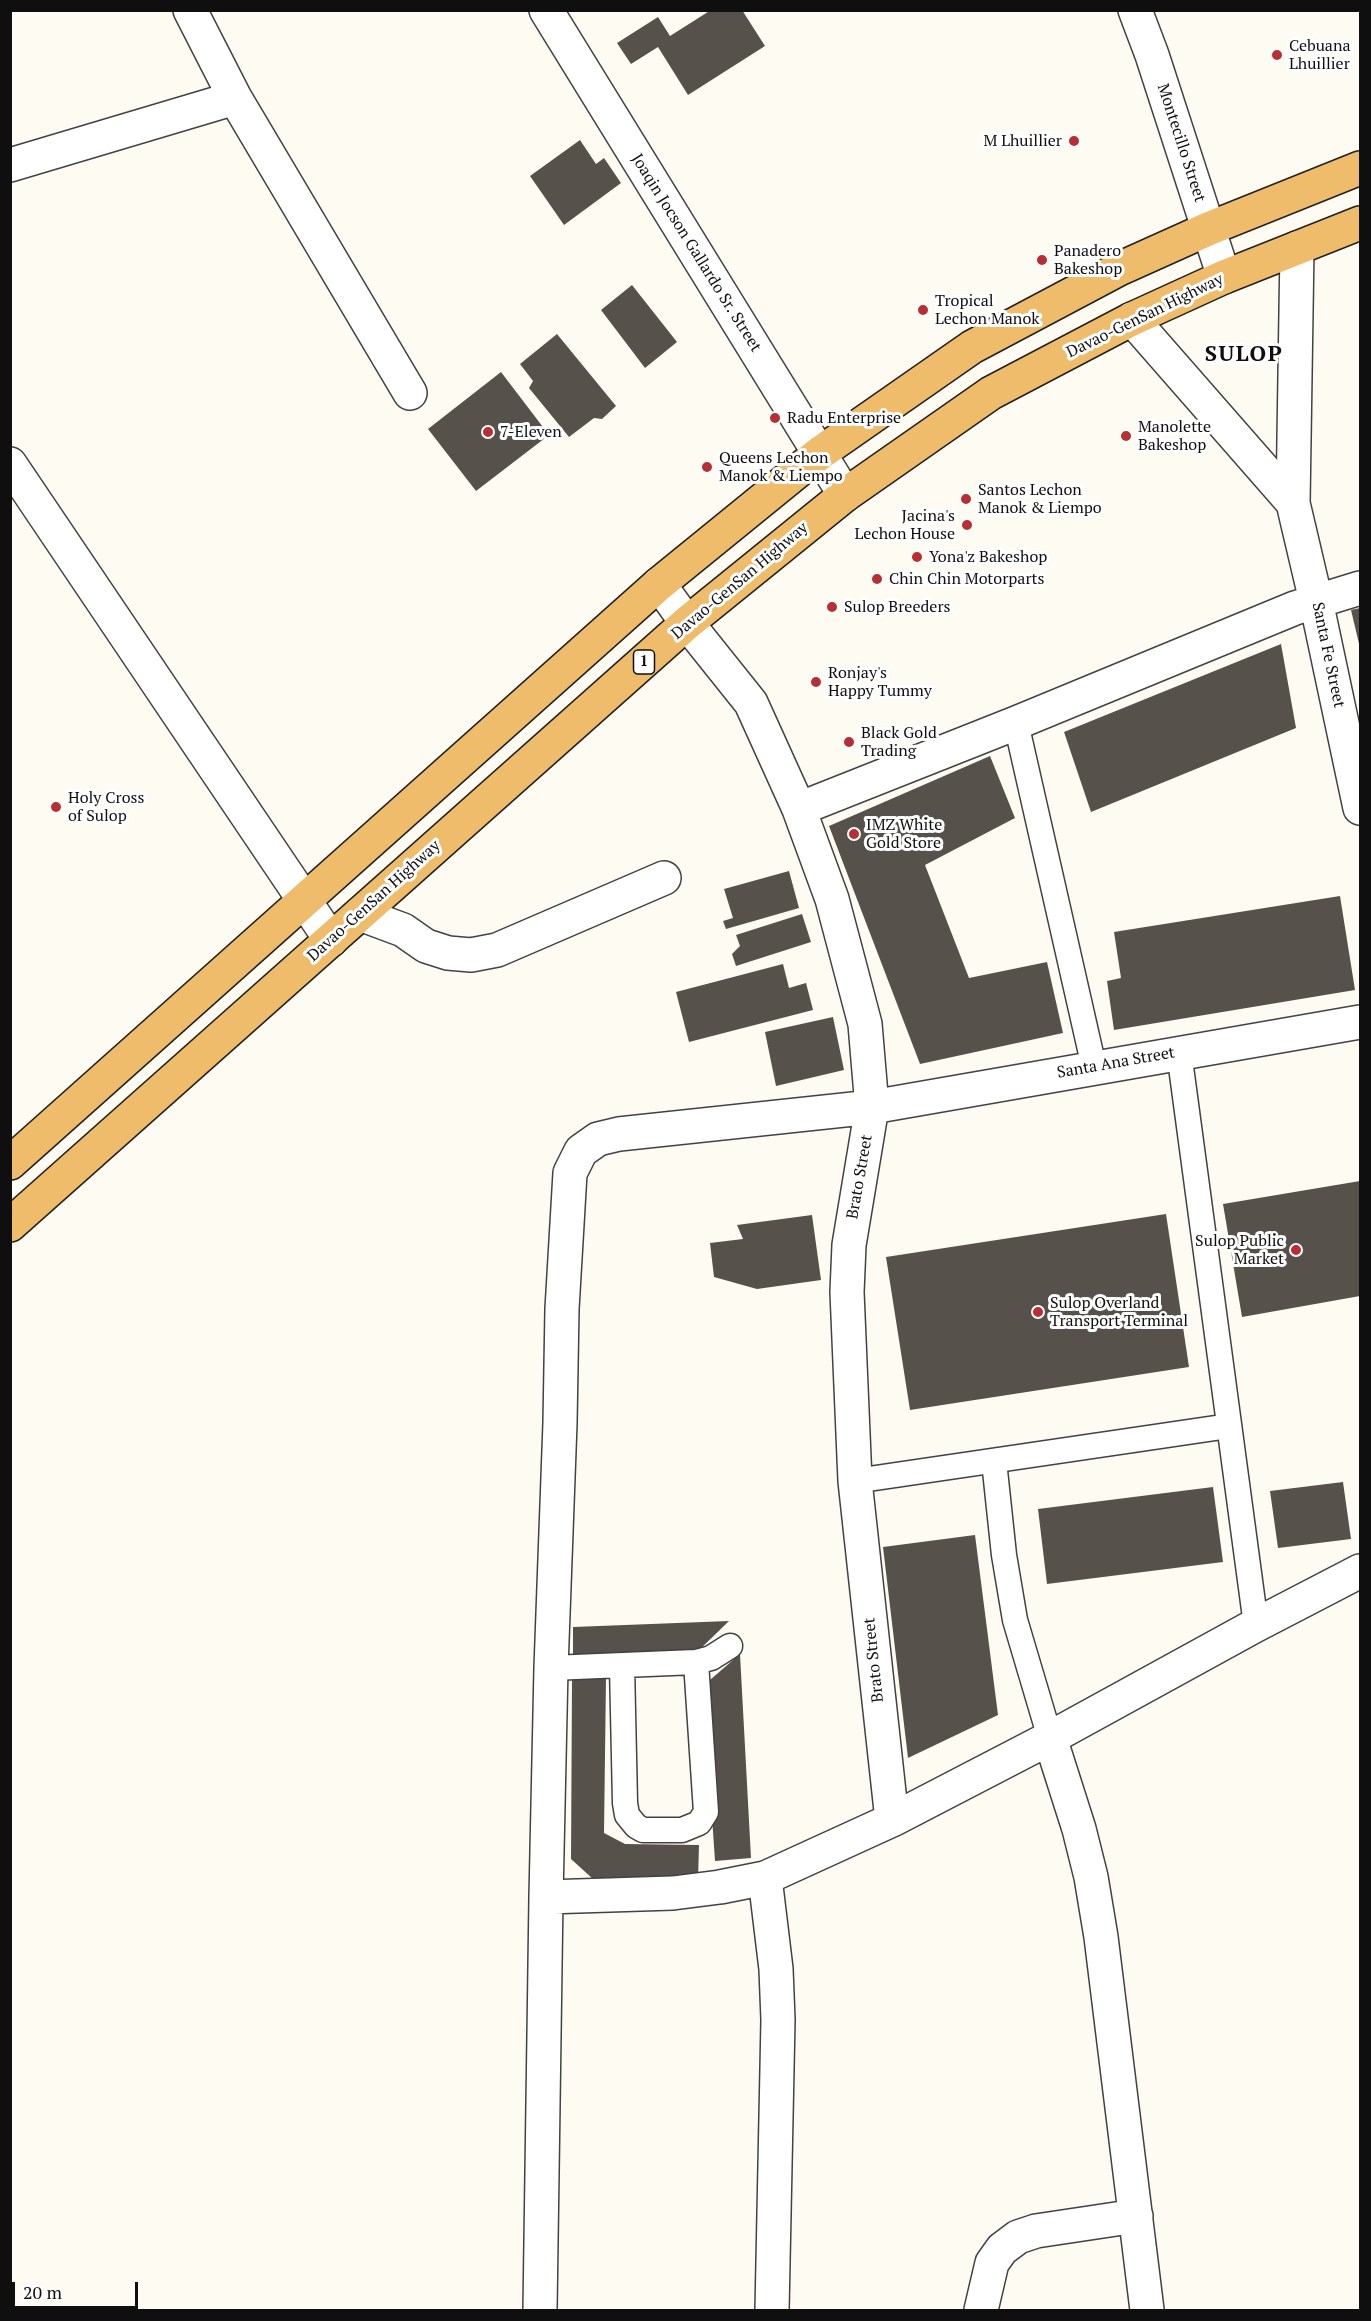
<!DOCTYPE html>
<html>
<head>
<meta charset="utf-8">
<style>
  body { margin:0 }
  #map { position:relative; width:1371px; height:2321px; overflow:hidden; background:#fefcf2; font-family:"PT Serif",serif }
  canvas { display:block }
  .frame { position:absolute; inset:0; border:12px solid #0f0f0f; pointer-events:none }
  .scale { position:absolute; left:12px; top:2282px; width:126px; height:27px; box-sizing:border-box; border:3px solid #0f0f0f; border-top:0; padding-left:8px; font-size:18px; line-height:21px; white-space:nowrap; color:#0f0f0f; -webkit-text-stroke:4px #fff; paint-order:stroke }
</style>
</head>
<body>
<div id="map">
<canvas width="1371" height="2321"></canvas>
<div class="frame"></div>
<div class="scale">20 m</div>
</div>
<script>
const g = document.querySelector('canvas').getContext('2d');
g.lineJoin = 'round';
function fillPath(path, color) {
  g.fillStyle = color;
  g.fill(path, 'evenodd');
}
function toPath(rows) {
  const path = new Path2D();
  for (const r of rows) {
    path.moveTo(r[0], r[1]);
    for (let i = 2; i < r.length; i += 2) path.lineTo(r[i], r[i + 1]);
  }
  return path;
}
function strokePath(path, color, width, dash) {
  g.strokeStyle = color;
  g.lineWidth = width;
  g.lineCap = dash ? 'butt' : 'round';
  g.setLineDash(dash || []);
  g.stroke(path);
}
function label(font, color, halo, rows, align = 'center') {
  g.font = font + ' "PT Serif",serif';
  g.lineWidth = 6;
  g.setLineDash([]);
  g.textBaseline = 'middle';
  g.strokeStyle = halo;
  g.fillStyle = color;
  for (const [text, x, y, turn = 0] of rows) {
    g.save();
    g.translate(x, y);
    g.rotate((+turn || 0) * Math.PI / 180);
    g.textAlign = isNaN(turn) ? turn : align;
    if (halo) g.strokeText(text, 0, 0);
    g.fillText(text, 0, 0);
    g.restore();
  }
}
fillPath(toPath([
  [711,10,742,10,765,46,688,95,658,47,631,64,617,43,658,17,670,36],
  [580,140,596,164,604,158,621,183,564,225,530,176],
  [632,285,677,342,645,368,601,310],
  [557,334,616,406,602,419,594,418,569,437,529,388,533,381,520,364],
  [501,372,549,435,476,491,428,429],
  [1360,608,1360,648,1351,610],
  [1281,644,1296,728,1091,812,1064,732],
  [990,756,1015,818,925,865,969,978,1047,962,1063,1033,920,1064,829,826],
  [789,871,799,908,726,929,723,921,733,918,724,889],
  [1340,896,1355,990,1114,1030,1107,981,1121,978,1114,932],
  [802,914,811,942,736,966,732,954,740,946,736,935],
  [783,964,789,988,806,983,813,1010,689,1042,676,992],
  [833,1017,844,1070,776,1086,765,1032],
  [1360,1181,1360,1296,1242,1317,1223,1204],
  [1166,1214,1189,1367,910,1410,886,1257],
  [812,1215,821,1280,757,1289,714,1277,710,1243,743,1239,737,1225],
  [1343,1482,1351,1539,1278,1548,1270,1491],
  [1213,1487,1223,1562,1047,1584,1038,1509],
  [975,1535,998,1715,908,1758,883,1547],
  [729,1621,695,1654,573,1658,573,1627],
  [740,1654,751,1858,715,1861,703,1686],
  [606,1677,604,1833,625,1844,699,1845,698,1880,593,1879,571,1859,572,1678]
]), '#57514c');
const service = toPath([
  [1016,723,1094,1067],
  [1179,1052,1256,1625],
  [994,1461,1004,1555,1015,1620,1050,1738],
  [855,1481,1229,1426],
  [622,1666,625,1803,627,1815,636,1826,643,1830,682,1830,699,1823,706,1812,696,1662],
  [551,1668,696,1662,711,1658,730,1646]
]);
const minor = toPath([
  [190,10,235,98,410,393],
  [546,10,845,495],
  [1135,10,1152,55,1224,277],
  [10,165,235,98],
  [1297,248,1293,503,1316,601,1360,808],
  [1132,319,1293,503],
  [10,464,331,940],
  [659,584,687,623,751,703,799,809,832,899,865,1024,872,1107,849,1245,847,1292,855,1481,892,1820],
  [799,809,1016,723,1295,608,1360,588],
  [360,914,403,930,426,946,448,953,471,955,497,950,664,878],
  [1050,1738,1079,1829,1091,1877,1101,1937,1147,2310],
  [765,1878,776,1969,778,2020,772,2310],
  [546,1897,673,1893,720,1887,765,1878,892,1820,1050,1738,1256,1625,1360,1571],
  [540,2310,546,1897,551,1668,560,1423,562,1309,570,1173,581,1151,598,1139,619,1134,872,1107,1360,1022],
  [981,2310,992,2263,1002,2249,1018,2237,1036,2231,1136,2216]
]);
const trunk = toPath([
  [10,1163,659,584,820,453,972,347,1119,269,1208,229,1360,168],
  [10,1225,687,623,845,495,991,393,1132,319,1224,277,1360,223]
]);
strokePath(service, '#424242', 27);
strokePath(minor, '#424242', 36);
strokePath(trunk, '#202020', 36);
strokePath(service, '#fff', 24);
strokePath(minor, '#fff', 33);
strokePath(trunk, '#eebc6a', 33);
for (const [x, y, r, color] of [
  [1277,55,6,"#b72f32"],
  [1074,141,6,"#b72f32"],
  [1042,260,6,"#b72f32"],
  [923,310,6,"#b72f32"],
  [775,418,6,"#b72f32"],
  [488,432,6,"#b72f32"],
  [1126,436,6,"#b72f32"],
  [707,467,6,"#b72f32"],
  [966,499,6,"#b72f32"],
  [967,525,6,"#b72f32"],
  [917,557,6,"#b72f32"],
  [877,579,6,"#b72f32"],
  [832,607,6,"#b72f32"],
  [816,682,6,"#b72f32"],
  [849,742,6,"#b72f32"],
  [56,807,6,"#b72f32"],
  [854,834,6,"#b72f32"],
  [1296,1250,6,"#b72f32"],
  [1038,1312,6,"#b72f32"]
]) {
  const dot = new Path2D();
  dot.arc(x, y, r, 0, 2 * Math.PI);
  g.fillStyle = color;
  g.fill(dot);
  strokePath(dot, '#fff', 2);
}
for (const [x, y, w] of [
  [644,662,21]
]) {
  const box = new Path2D();
  box.roundRect(x - w / 2, y - 12, w, 24, 4.5);
  g.fillStyle = '#fff';
  g.fill(box);
  strokePath(box, '#0f0f0f', 1.5);
}
label('bold 15px', '#0f0f0f', null, [
  ["1",644,662]
]);
label('16px', '#0f0f0f', '#fff', [
  ["Cebuana",1289,46],
  ["Lhuillier",1289,64],
  ["M Lhuillier",1062,141,"right"],
  ["Panadero",1054,251],
  ["Bakeshop",1054,269],
  ["Tropical",935,301],
  ["Lechon Manok",935,319],
  ["Radu Enterprise",787,418],
  ["Manolette",1138,427],
  ["Bakeshop",1138,445],
  ["7-Eleven",500,432],
  ["Queens Lechon",719,458],
  ["Manok & Liempo",719,476],
  ["Santos Lechon",978,490],
  ["Manok & Liempo",978,508],
  ["Jacina's",955,516,"right"],
  ["Lechon House",955,534,"right"],
  ["Yona'z Bakeshop",929,557],
  ["Chin Chin Motorparts",889,579],
  ["Sulop Breeders",844,607],
  ["Ronjay's",828,673],
  ["Happy Tummy",828,691],
  ["Black Gold",861,733],
  ["Trading",861,751],
  ["Holy Cross",68,798],
  ["of Sulop",68,816],
  ["IMZ White",866,825],
  ["Gold Store",866,843],
  ["Sulop Public",1284,1241,"right"],
  ["Market",1284,1259,"right"],
  ["Sulop Overland",1050,1303],
  ["Transport Terminal",1050,1321]
], 'left');
label('16px', '#0f0f0f', '#fff', [
  ["Montecillo Street",1181,143,72],
  ["Joaqin Jocson Gallardo Sr. Street",696,253,58],
  ["Davao-GenSan Highway",1145,316,-26],
  ["Davao-GenSan Highway",740,581,-40],
  ["Santa Fe Street",1328,655,78],
  ["Davao-GenSan Highway",374,901,-42],
  ["Santa Ana Street",1116,1063,-10],
  ["Brato Street",860,1177,-80],
  ["Brato Street",874,1660,-96]
]);
g.letterSpacing = '1.5px';
label('bold 22px', '#0f0f0f', '#fff', [
  ["SULOP",1244,355]
]);
g.letterSpacing = '0px';
</script>
</body>
</html>
